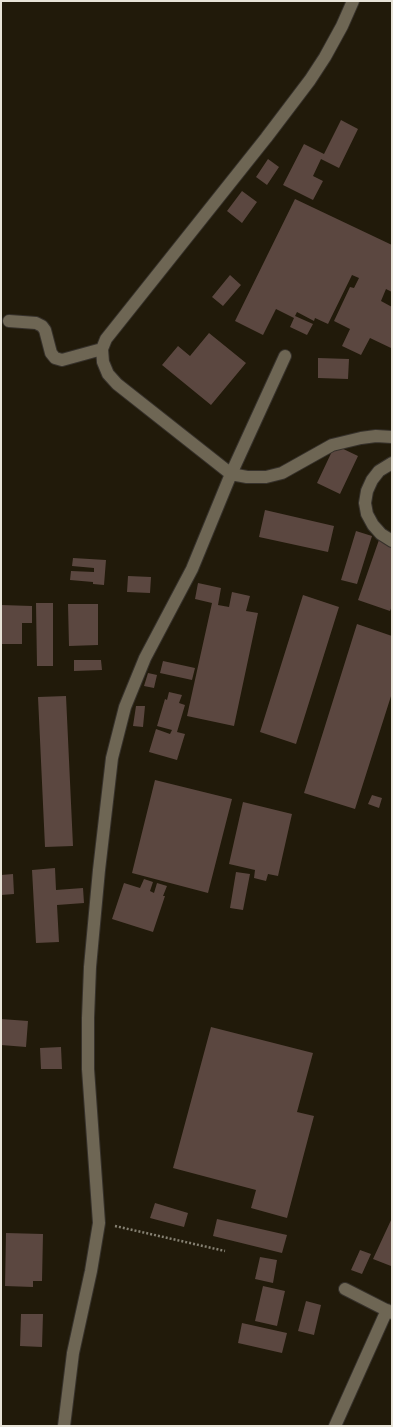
<!DOCTYPE html>
<html>
<head>
<meta charset="utf-8">
<style>
  body { margin:0 }
  #map { position:relative; width:393px; height:1427px; overflow:hidden; background:#211a0a; font-family:"Fira Sans",sans-serif }
  canvas { display:block }
  .frame { position:absolute; inset:0; border:2px solid #e7e3d8; pointer-events:none }
</style>
</head>
<body>
<div id="map">
<canvas width="393" height="1427"></canvas>
<div class="frame"></div>
</div>
<script>
const g = document.querySelector('canvas').getContext('2d');
g.lineJoin = 'round';
function fillPath(path, color) {
  g.fillStyle = color;
  g.fill(path, 'evenodd');
}
function toPath(rows) {
  const path = new Path2D();
  for (const r of rows) {
    path.moveTo(r[0], r[1]);
    for (let i = 2; i < r.length; i += 2) path.lineTo(r[i], r[i + 1]);
  }
  return path;
}
function strokePath(path, color, width, dash) {
  g.strokeStyle = color;
  g.lineWidth = width;
  g.lineCap = dash ? 'butt' : 'round';
  g.setLineDash(dash || []);
  g.stroke(path);
}
fillPath(toPath([
  [341,120,358,129,339,168,321,159,313,176,323,181,313,200,283,185,304,144,324,154],
  [268,159,279,167,267,185,256,177],
  [242,191,257,202,242,223,227,211],
  [295,199,392,245,392,292,386,289,381,301,392,307,392,345,391,348,370,338,361,355,342,346,350,329,334,321,350,287,354,288,359,278,352,275,328,324,315,318,314,321,297,312,295,316,313,324,307,335,290,327,294,318,276,309,263,335,235,321],
  [230,275,241,285,223,306,212,297],
  [209,333,246,363,211,405,162,365,178,346,190,356],
  [318,358,349,359,348,379,318,378],
  [335,445,358,456,340,494,317,483],
  [265,510,334,526,328,552,259,537],
  [356,531,372,536,357,584,341,580],
  [380,537,392,541,392,606,390,611,358,600],
  [73,558,106,560,104,585,93,584,93,582,70,580,71,571,94,572,94,568,72,566],
  [128,576,151,577,150,593,127,592],
  [198,583,221,588,218,605,229,607,232,592,250,596,246,611,258,613,234,726,187,716,212,603,195,599],
  [303,595,339,607,296,744,260,732],
  [36,603,53,603,53,666,37,666],
  [68,604,98,604,98,645,69,646],
  [1,605,32,606,32,623,22,623,22,644,1,644],
  [357,624,392,636,392,693,355,809,304,793],
  [74,660,101,660,102,670,74,671],
  [163,661,195,668,192,680,160,673],
  [148,673,157,675,154,688,144,686],
  [169,692,182,695,179,703,185,705,177,732,185,734,177,760,149,752,156,729,170,734,172,730,157,726,165,699,167,700],
  [66,696,73,846,45,847,38,697],
  [136,706,145,706,143,727,133,726],
  [155,780,232,799,208,893,132,873],
  [372,795,382,798,379,808,368,804],
  [243,802,292,814,278,876,268,874,266,881,254,878,255,870,229,864],
  [55,868,56,890,83,888,84,903,57,905,59,942,36,943,32,870],
  [236,872,250,874,243,910,230,908],
  [13,874,14,894,1,895,1,875],
  [144,879,153,882,150,891,154,893,157,883,167,886,163,896,165,896,153,932,112,919,124,883,140,888],
  [1,1019,28,1021,26,1047,1,1045],
  [211,1027,313,1053,297,1112,314,1116,287,1218,251,1208,256,1190,173,1168],
  [61,1047,62,1069,41,1069,40,1048],
  [155,1203,188,1213,184,1227,150,1218],
  [392,1218,392,1264,391,1266,373,1259],
  [217,1219,287,1235,282,1253,213,1236],
  [6,1233,43,1234,42,1281,33,1281,33,1287,5,1286],
  [360,1250,371,1254,362,1274,351,1270],
  [260,1257,277,1260,273,1283,255,1279],
  [263,1286,285,1291,277,1326,255,1321],
  [306,1301,321,1305,314,1335,298,1331],
  [21,1314,43,1314,42,1347,20,1346],
  [242,1323,287,1333,282,1353,238,1343]
]), '#5b4740');
const minor = toPath([
  [353,1,342,26,325,57,310,80,266,138,106,339,102,349,103,362,108,374,117,384,231,474,247,477,266,477,282,473,332,445,361,438,376,436,392,437],
  [9,321,36,323,42,326,45,330,51,353,55,358,62,360,102,349],
  [392,463,379,471,372,480,367,491,365,503,367,514,373,525,381,534,392,541],
  [345,1289,392,1313],
  [64,1426,73,1353,91,1271,99,1223,88,1069,88,1018,90,967,99,870,112,758,125,707,145,658,192,569,231,474,285,356],
  [335,1426,387,1310]
]);
strokePath(minor, '#36312b', 14);
strokePath(toPath([
  [115,1226,225,1251]
]), '#858072', 2.5, [2, 2]);
strokePath(minor, '#6e6654', 12);
</script>
</body>
</html>
